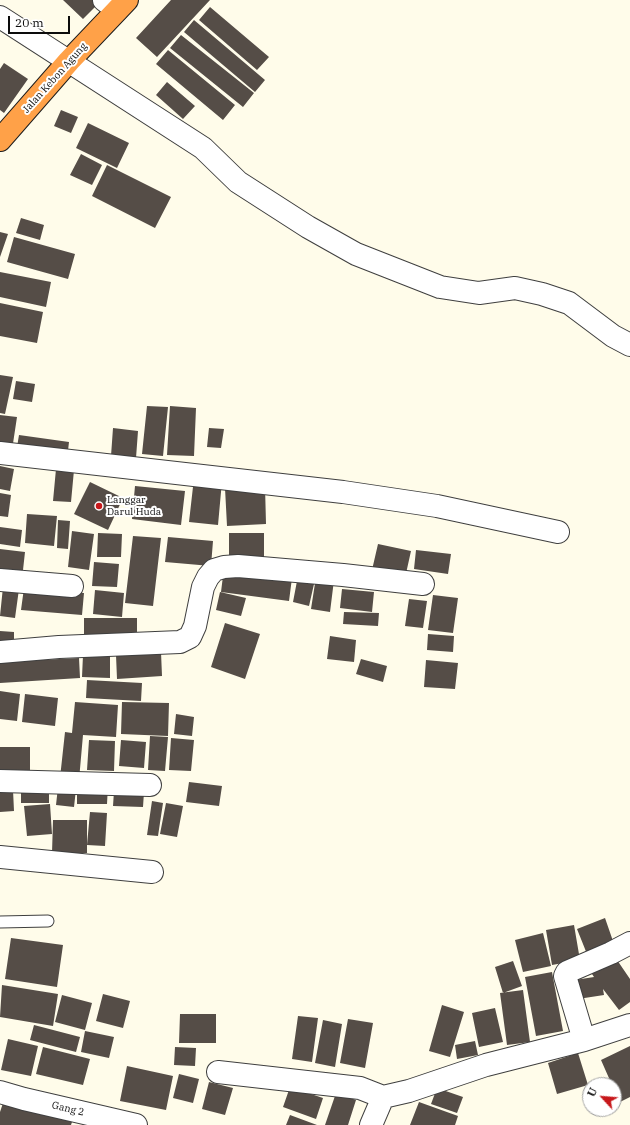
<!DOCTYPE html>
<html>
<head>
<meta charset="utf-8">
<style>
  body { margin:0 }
  #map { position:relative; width:630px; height:1125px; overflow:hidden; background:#fffcea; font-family:"IBM Plex Serif",serif }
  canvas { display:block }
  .north { position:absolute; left:582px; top:1077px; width:40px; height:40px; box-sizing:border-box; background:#fff; border:1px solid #9e9e9e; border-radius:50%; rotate:296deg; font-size:11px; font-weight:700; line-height:16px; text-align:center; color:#0c0c0c }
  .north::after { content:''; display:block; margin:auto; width:14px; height:18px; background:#c7181b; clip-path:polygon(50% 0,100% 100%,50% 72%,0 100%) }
  .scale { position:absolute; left:8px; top:16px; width:62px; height:18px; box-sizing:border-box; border:2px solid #0c0c0c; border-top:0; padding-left:5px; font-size:12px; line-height:14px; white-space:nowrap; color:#0c0c0c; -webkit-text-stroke:3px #fff; paint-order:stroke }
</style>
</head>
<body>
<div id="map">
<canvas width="630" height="1125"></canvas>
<div class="north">U</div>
<div class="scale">20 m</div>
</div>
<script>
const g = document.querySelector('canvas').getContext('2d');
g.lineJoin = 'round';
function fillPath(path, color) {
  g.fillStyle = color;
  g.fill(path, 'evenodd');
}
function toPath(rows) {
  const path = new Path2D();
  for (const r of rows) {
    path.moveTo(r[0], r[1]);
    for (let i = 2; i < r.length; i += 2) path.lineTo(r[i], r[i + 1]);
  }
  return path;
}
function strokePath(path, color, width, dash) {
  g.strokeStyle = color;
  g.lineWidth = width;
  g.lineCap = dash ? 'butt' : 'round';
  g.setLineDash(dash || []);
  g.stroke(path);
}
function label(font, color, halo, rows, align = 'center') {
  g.font = font + ' "IBM Plex Serif",serif';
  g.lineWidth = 4;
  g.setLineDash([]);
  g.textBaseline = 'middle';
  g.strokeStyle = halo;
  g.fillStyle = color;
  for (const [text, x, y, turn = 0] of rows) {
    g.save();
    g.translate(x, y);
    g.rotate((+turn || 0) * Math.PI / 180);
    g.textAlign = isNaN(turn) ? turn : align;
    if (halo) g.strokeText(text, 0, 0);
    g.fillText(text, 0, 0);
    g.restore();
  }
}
fillPath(toPath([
  [63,0,96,0,99,3,83,19],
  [171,0,210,0,157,57,136,38],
  [210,7,269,57,257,70,199,20],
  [194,20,265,80,255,92,184,32],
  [181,35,254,93,243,107,170,48],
  [168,50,235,105,223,120,156,64],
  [4,63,28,79,4,113,0,110,0,69],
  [167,82,195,106,183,119,156,95],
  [61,110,78,117,71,133,54,126],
  [88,123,129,143,117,168,76,148],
  [81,154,102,165,92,185,70,175],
  [107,165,171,197,155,228,92,196],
  [21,218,44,225,40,240,16,233],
  [0,232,8,234,0,257],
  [14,237,75,254,68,279,7,262],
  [0,272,51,282,46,307,0,297],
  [0,303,43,312,37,343,0,336],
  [0,375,13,377,5,414,0,413],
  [16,381,35,384,32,402,13,399],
  [147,406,168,407,163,456,142,454],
  [170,406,196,408,194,456,167,455],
  [0,415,17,417,12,450,0,449],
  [113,428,138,431,136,458,111,456],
  [209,428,224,429,221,448,207,447],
  [19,435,69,442,67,459,16,453],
  [0,466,14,469,10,491,0,489],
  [56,469,74,470,71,502,53,501],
  [194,478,222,481,218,525,189,522],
  [90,482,123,498,108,530,74,514],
  [135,486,185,491,181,525,132,519],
  [265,486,266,524,227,526,225,488],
  [0,493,11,495,8,517,0,516],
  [27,514,57,516,54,546,25,543],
  [58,520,70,521,68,549,57,548],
  [0,527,22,530,20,547,0,544],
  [72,531,94,534,89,570,68,567],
  [98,533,122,534,121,557,97,557],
  [229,533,264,533,264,557,229,557],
  [133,536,161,538,153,606,125,603],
  [168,537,213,541,211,566,165,562],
  [378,544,411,551,405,578,372,570],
  [0,549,25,552,22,579,0,576],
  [416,550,451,554,448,574,414,569],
  [94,562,119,564,117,587,92,586],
  [224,568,292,578,289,601,221,592],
  [316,577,334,580,330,612,311,609],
  [297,581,314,584,309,606,293,602],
  [3,587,19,589,15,618,0,616],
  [24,588,84,593,82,615,21,610],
  [342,589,374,592,372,612,340,608],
  [95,590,124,593,122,617,93,614],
  [220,592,246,598,241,616,216,610],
  [433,595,458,598,453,633,428,630],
  [409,599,427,601,423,628,405,626],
  [344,612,379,613,378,626,343,624],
  [84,618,137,618,137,641,84,640],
  [225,623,260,634,245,679,211,667],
  [0,631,14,632,14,648,0,648],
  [428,634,454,636,453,652,427,650],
  [330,636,356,640,354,662,327,659],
  [161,652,162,676,117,679,116,655],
  [83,655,110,655,110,678,82,677],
  [79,658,80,678,0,683,0,662],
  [361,659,387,666,383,682,356,674],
  [426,660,458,663,455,689,424,687],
  [87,680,142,683,141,701,86,698],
  [0,691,20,694,17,721,0,719],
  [25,694,58,698,55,726,22,722],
  [75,702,118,705,116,737,83,735,79,780,60,778,65,732,72,733],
  [122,702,169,703,168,736,121,734],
  [176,714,194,717,192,736,174,734],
  [150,736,168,737,165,771,148,770],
  [171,738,194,740,191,771,169,770],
  [89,740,115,741,114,771,87,770],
  [121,740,146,742,144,768,119,766],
  [0,747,30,747,30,770,0,770],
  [189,782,222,786,219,806,186,802],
  [77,785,108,785,107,804,77,804],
  [21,786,49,786,49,803,21,803],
  [58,787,76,789,74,807,56,805],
  [0,790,13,790,14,811,0,812],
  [114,791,144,792,143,807,113,806],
  [152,801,163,803,158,836,147,835],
  [166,803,183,806,177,837,160,834],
  [50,804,52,834,27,836,24,806],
  [90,812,107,813,105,846,87,845],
  [53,820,87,820,87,853,52,853],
  [605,918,614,944,587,954,577,929],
  [574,925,580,960,552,965,546,930],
  [543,933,551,966,523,972,515,940],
  [11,938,63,945,57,987,5,979],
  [615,957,630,979,630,1002,619,1010,603,989,604,995,578,999,575,980,594,977,592,974],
  [513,961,522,986,503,993,495,967],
  [552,972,563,1031,536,1036,525,977],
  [2,985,58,994,53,1026,0,1017],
  [523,990,530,1042,507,1045,500,993],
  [103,994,130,1001,123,1028,96,1021],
  [62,995,92,1003,85,1030,55,1022],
  [442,1005,464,1012,450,1057,429,1051],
  [495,1008,503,1042,479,1047,472,1013],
  [180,1014,216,1014,216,1043,179,1043],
  [298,1016,318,1018,312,1062,292,1059],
  [348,1019,373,1023,365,1068,340,1063],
  [323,1020,342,1024,335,1067,315,1063],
  [34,1025,80,1037,76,1052,30,1040],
  [85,1031,114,1037,109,1058,81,1052],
  [8,1039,38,1046,31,1076,1,1070],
  [475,1041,478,1055,457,1059,455,1045],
  [630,1046,630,1097,620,1102,614,1085,612,1085,601,1060],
  [43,1047,90,1059,83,1085,36,1074],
  [175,1047,196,1048,195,1066,174,1065],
  [578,1053,588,1085,557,1094,548,1063],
  [127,1066,173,1076,166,1110,120,1101],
  [179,1074,199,1079,193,1103,173,1098],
  [209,1082,233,1088,225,1115,202,1109],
  [290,1087,323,1098,316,1119,283,1107],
  [437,1088,463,1097,457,1113,431,1104],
  [336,1093,356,1100,348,1125,325,1125],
  [419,1102,458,1116,455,1125,410,1125],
  [3,1103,72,1122,71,1125,0,1125,0,1112],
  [290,1115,317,1125,286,1125]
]), '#554d47');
const lane = toPath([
  [0,922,48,921]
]);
const street = toPath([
  [104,0,117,10],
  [0,17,203,148,238,182,308,227,356,254,440,287,479,293,515,288,542,294,569,303,613,336,630,345],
  [0,453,343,492,437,506,558,532],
  [0,580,72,586],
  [0,652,59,647,180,642,190,637,195,626,203,587,208,577,214,570,224,567,238,566,343,575,423,584],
  [0,781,150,785],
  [0,857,152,872],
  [584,1040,565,976,567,972,611,953,630,943],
  [218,1072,360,1088,383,1097,409,1091,486,1065,584,1040,630,1025],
  [0,1092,24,1099,136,1125],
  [371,1125,383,1097]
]);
const highway = toPath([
  [0,140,69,61,127,0]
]);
strokePath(lane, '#3f3f3f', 13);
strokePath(street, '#3f3f3f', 24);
strokePath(highway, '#1d1d1d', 24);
strokePath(lane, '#fff', 11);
strokePath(street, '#fff', 22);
strokePath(highway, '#ffa148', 22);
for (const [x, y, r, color] of [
  [99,506,4,"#c7181b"]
]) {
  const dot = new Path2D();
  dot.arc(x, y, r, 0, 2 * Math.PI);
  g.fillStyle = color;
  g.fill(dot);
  strokePath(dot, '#fff', 1.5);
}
label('10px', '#0c0c0c', '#fff', [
  ["Jalan Kebon Agung",55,78,-48],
  ["Gang 2",68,1109,13]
]);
label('10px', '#0c0c0c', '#fff', [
  ["Langgar",107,500],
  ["Darul Huda",107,512]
], 'left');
</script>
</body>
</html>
